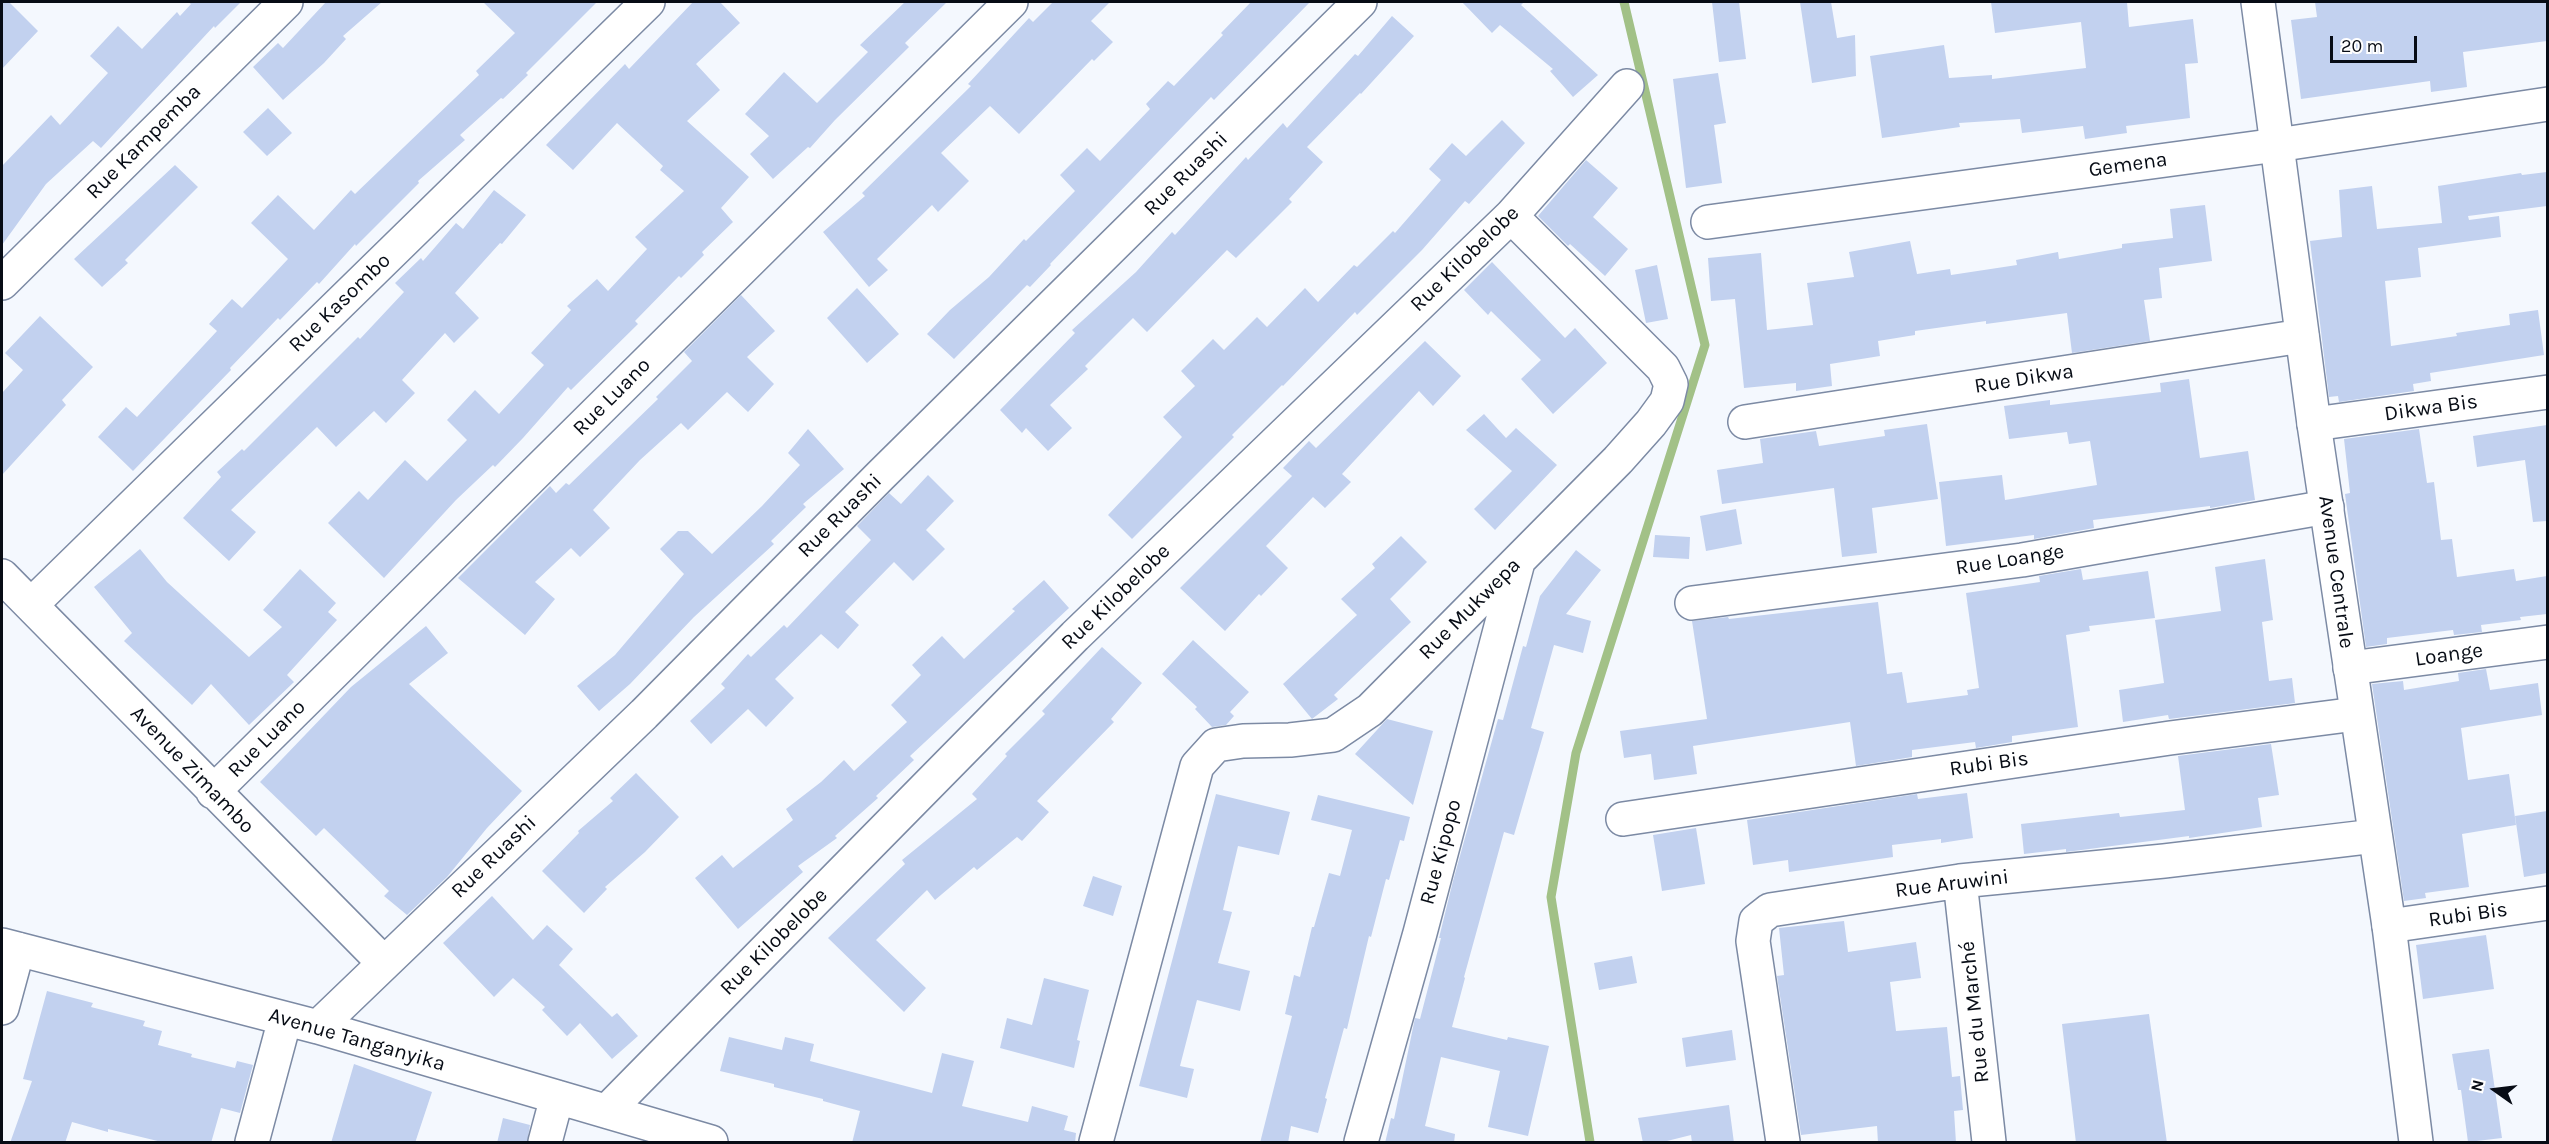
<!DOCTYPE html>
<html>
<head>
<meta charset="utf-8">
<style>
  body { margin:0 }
  #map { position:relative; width:2549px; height:1144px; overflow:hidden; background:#f4f8fe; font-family:Karla,sans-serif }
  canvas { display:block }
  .frame { position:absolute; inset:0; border:3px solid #070c15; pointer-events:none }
  .north { position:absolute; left:2465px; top:1060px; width:60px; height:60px; -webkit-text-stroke:4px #fff; paint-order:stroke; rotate:284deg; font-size:16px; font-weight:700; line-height:24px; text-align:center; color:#070c15 }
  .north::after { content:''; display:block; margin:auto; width:21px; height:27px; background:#070c15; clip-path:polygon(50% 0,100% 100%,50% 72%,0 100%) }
  .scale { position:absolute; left:2330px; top:36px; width:87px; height:27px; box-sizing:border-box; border:3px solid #070c15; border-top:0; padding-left:8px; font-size:18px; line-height:21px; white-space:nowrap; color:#070c15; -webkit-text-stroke:4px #fff; paint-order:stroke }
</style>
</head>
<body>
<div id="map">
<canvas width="2549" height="1144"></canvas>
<div class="frame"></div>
<div class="north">N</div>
<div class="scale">20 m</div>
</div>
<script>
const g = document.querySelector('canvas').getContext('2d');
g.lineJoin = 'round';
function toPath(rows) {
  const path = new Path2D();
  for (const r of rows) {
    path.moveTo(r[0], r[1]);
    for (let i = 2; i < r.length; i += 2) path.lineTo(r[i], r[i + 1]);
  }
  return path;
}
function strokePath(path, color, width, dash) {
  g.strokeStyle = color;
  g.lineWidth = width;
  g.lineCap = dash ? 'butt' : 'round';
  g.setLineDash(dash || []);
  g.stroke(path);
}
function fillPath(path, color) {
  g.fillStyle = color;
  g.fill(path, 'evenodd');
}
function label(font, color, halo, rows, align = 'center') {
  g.font = font + ' Karla,sans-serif';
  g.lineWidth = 6;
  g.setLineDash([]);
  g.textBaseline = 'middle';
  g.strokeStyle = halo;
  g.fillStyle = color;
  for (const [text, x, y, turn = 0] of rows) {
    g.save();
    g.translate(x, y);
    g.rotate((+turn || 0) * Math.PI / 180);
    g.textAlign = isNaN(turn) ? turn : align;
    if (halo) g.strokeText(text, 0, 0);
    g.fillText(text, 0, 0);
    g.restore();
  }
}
strokePath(toPath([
  [1590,1142,1551,897,1576,753,1705,345,1624,2]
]), '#a2c187', 9);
fillPath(toPath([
  [2,2,9,2,38,31,2,69],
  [188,2,241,2,215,28,214,26,101,148,93,141,46,184,2,245,2,166,51,115,60,125,108,73,90,56,118,26,142,49,177,12,180,16,191,4],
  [326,2,382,2,343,36,346,39,324,63,283,100,253,67,278,43,283,48],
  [483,2,597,2,526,73,528,75,503,99,501,98,460,135,465,140,418,181,419,183,356,246,355,244,319,284,317,282,280,320,278,318,230,368,231,370,133,471,98,437,126,407,137,417,217,331,209,324,232,299,242,308,288,259,251,223,278,195,314,230,351,190,355,194,479,75,476,71,515,33],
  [693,2,720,2,740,23,696,64,720,90,687,121,749,177,721,208,733,222,702,252,704,255,681,278,679,276,635,321,638,324,571,390,568,387,523,438,495,467,493,465,456,500,384,578,328,523,359,491,368,500,405,460,427,481,467,440,447,420,475,390,499,414,544,365,531,353,571,310,567,306,597,279,608,291,647,249,635,237,684,191,660,170,663,166,617,123,573,170,546,145,625,64,629,69],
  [905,2,947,2,905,43,909,47,835,120,810,148,808,147,773,179,750,154,769,136,745,114,784,72,817,103,868,52,860,45],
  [1053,2,1110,2,1091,21,1113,42,1094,61,1092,59,1019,134,990,106,941,153,969,181,938,212,932,205,877,259,888,270,869,287,823,232,865,196,862,193,971,86,968,84,1029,18,1033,22],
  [1251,2,1310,2,1214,100,1211,97,1050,264,1051,265,1030,287,1027,285,954,359,927,334,950,310,989,277,1024,239,1026,241,1075,191,1060,175,1087,148,1100,161,1150,109,1146,104,1168,81,1174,86,1223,35,1221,33],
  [1462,2,1524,2,1521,5,1598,75,1573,97,1550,71,1553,69,1500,25,1492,33],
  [1712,2,1739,2,1746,59,1719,62],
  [1800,2,1831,2,1837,38,1855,35,1856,76,1812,83],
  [1991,2,2127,2,2129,27,2193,19,2198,63,2185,64,2190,118,2126,126,2127,133,2085,139,2083,126,2022,133,2020,119,1959,123,1960,127,1882,138,1870,56,1944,45,1949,78,1992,75,1992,79,2086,68,2081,22,1995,33],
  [2315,2,2547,2,2547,41,2463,52,2467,87,2431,92,2430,81,2301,99,2291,20,2317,17],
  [1392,16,1414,36,1361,94,1360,93,1307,147,1323,162,1289,199,1292,202,1236,258,1227,250,1147,332,1133,318,1085,366,1088,369,1050,405,1072,428,1048,451,1026,428,1022,433,1000,410,1075,333,1072,330,1136,272,1172,232,1175,235,1246,157,1248,160,1283,123,1287,128,1355,54,1358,56],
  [1718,73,1726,123,1714,125,1722,183,1686,188,1673,79],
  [268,108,292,133,267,156,243,132],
  [1502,120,1525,143,1469,204,1465,201,1422,250,1357,315,1355,312,1283,386,1282,385,1232,435,1234,437,1132,539,1108,515,1182,437,1163,417,1195,386,1181,371,1213,339,1224,350,1257,317,1267,327,1305,288,1318,302,1354,265,1357,267,1393,231,1395,233,1441,180,1429,169,1452,143,1466,156],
  [1586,160,1618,188,1593,217,1628,249,1605,276,1570,244,1568,246,1538,216],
  [175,165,198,187,125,260,128,263,102,287,74,259],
  [2547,172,2547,206,2468,216,2469,220,2499,216,2501,237,2418,248,2421,277,2385,281,2391,346,2457,336,2456,333,2510,325,2509,314,2538,310,2544,355,2430,373,2431,381,2413,384,2414,391,2339,402,2338,396,2329,397,2310,241,2342,237,2339,190,2372,186,2377,229,2442,223,2438,186,2521,173,2522,175],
  [494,190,526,215,502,244,500,243,455,293,479,318,454,343,445,333,402,380,415,393,386,423,374,411,336,447,317,427,231,510,256,532,229,561,183,518,221,477,217,472,242,449,244,451,358,337,360,339,404,292,395,283,421,258,423,261,456,223,463,229],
  [2205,205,2212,261,2159,268,2162,298,2144,300,2150,341,2072,353,2067,313,1986,324,1986,321,1915,331,1915,335,1878,341,1880,356,1830,364,1832,386,1796,391,1796,383,1744,388,1735,299,1711,301,1708,258,1761,253,1767,330,1813,325,1807,283,1854,277,1849,252,1910,241,1917,274,1950,269,1951,275,2017,265,2016,260,2058,252,2059,259,2122,248,2122,244,2173,238,2170,209],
  [1492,262,1565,338,1575,328,1607,363,1553,414,1521,379,1541,360,1491,311,1488,315,1464,290],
  [1657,265,1668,319,1646,323,1635,270],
  [857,288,899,334,867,363,827,318],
  [741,295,775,331,747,357,774,384,748,412,727,392,688,430,681,423,640,460,593,510,610,528,580,557,571,548,535,582,555,599,525,635,458,578,550,486,556,493,566,483,569,485,658,399,656,397,692,361,684,352],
  [40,316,93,367,62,400,66,405,2,475,2,393,23,370,5,353],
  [1425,341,1461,376,1433,406,1419,391,1342,474,1351,482,1325,508,1313,497,1266,546,1288,568,1261,596,1259,594,1225,631,1180,588,1292,476,1283,468,1309,441,1316,448],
  [2189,379,2200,458,2248,451,2255,500,2210,508,2210,506,2093,520,2094,528,2034,539,2034,535,1946,546,1939,482,2002,475,2005,500,2097,485,2090,441,2069,444,2067,432,2009,439,2004,406,2050,400,2050,405,2161,392,2160,383],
  [1484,414,1506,438,1516,428,1557,465,1495,530,1474,509,1512,471,1466,430],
  [1927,424,1938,499,1872,508,1877,553,1842,557,1834,488,1722,504,1717,470,1763,463,1760,439,1816,431,1819,446,1885,436,1884,430],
  [2547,425,2547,521,2533,522,2525,460,2477,467,2473,436],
  [808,429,844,469,803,504,806,507,771,541,774,544,694,617,630,684,599,711,577,686,615,655,684,574,660,549,678,531,688,531,712,554,762,506,800,465,788,453],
  [2419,429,2427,483,2434,482,2441,540,2452,539,2457,577,2514,569,2516,581,2547,576,2547,614,2520,617,2521,620,2481,625,2482,632,2454,635,2453,630,2387,638,2387,644,2366,647,2345,494,2350,493,2344,439],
  [928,475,954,501,926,530,945,549,913,581,894,562,845,612,859,625,838,649,821,634,775,679,794,698,766,727,748,709,711,744,690,721,725,688,721,684,748,654,751,657,784,625,787,628,871,540,857,526,889,493,901,504],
  [1736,509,1742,544,1706,551,1700,516],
  [1655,535,1690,537,1689,559,1653,557],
  [1401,536,1427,562,1390,599,1411,622,1334,695,1338,699,1312,719,1283,684,1357,615,1341,599,1375,568,1372,564],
  [140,549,167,582,249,657,282,627,263,610,300,569,336,603,328,612,337,620,287,675,294,682,249,725,211,684,192,705,124,641,132,633,94,587],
  [1576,550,1601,570,1566,614,1591,621,1583,653,1554,645,1531,728,1544,732,1514,835,1504,832,1464,977,1465,978,1452,1027,1507,1040,1508,1037,1549,1046,1528,1136,1488,1127,1500,1071,1441,1057,1425,1126,1455,1134,1454,1143,1385,1143,1391,1118,1394,1119,1415,1018,1420,1019,1441,938,1439,938,1453,881,1498,719,1503,720,1523,646,1526,647,1540,596],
  [2265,559,2273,620,2262,622,2269,681,2292,678,2295,703,2169,719,2168,715,2123,722,2119,690,2164,683,2155,620,2221,611,2215,567],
  [2081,569,2083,580,2148,571,2155,618,2089,626,2090,631,2066,635,2078,727,2012,736,2012,742,1976,748,1975,742,1912,750,1912,757,1856,766,1850,722,1693,746,1697,774,1654,780,1651,754,1624,758,1620,731,1707,719,1692,621,1728,617,1729,619,1878,602,1887,674,1902,672,1907,703,1968,695,1967,690,1979,688,1966,593,2040,582,2039,576],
  [1044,580,1069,608,910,756,914,760,876,796,878,798,835,836,837,838,798,866,803,872,738,929,695,878,722,855,733,868,793,820,786,809,821,782,844,760,854,771,907,722,891,705,921,675,912,665,942,636,964,659,1015,611,1012,609],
  [426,626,448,653,409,684,522,791,487,828,447,877,407,915,384,896,389,891,324,828,316,836,260,782,351,687],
  [1193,640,1249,692,1230,712,1234,716,1226,725,1212,727,1195,709,1197,707,1162,674],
  [1102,647,1142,683,1111,719,1114,722,1037,801,1049,812,1022,841,1017,837,977,870,974,867,935,900,927,890,876,940,926,988,904,1012,828,938,905,864,902,860,977,799,972,794,1007,756,1005,754,1045,714,1042,711],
  [2486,669,2490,690,2538,683,2542,715,2461,728,2468,780,2509,774,2516,825,2462,834,2469,887,2425,893,2426,898,2404,901,2372,684,2403,681,2404,690,2459,681,2458,673],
  [1387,719,1433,731,1413,805,1355,754],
  [2271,744,2279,795,2258,798,2262,827,2189,838,2189,836,2066,852,2066,849,2024,854,2021,824,2119,813,2120,817,2185,810,2178,756],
  [636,773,679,817,645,852,605,887,607,889,584,913,542,871,579,833,578,831,613,801,610,798],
  [1967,793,1973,838,1941,843,1941,839,1892,845,1893,857,1789,872,1788,860,1753,865,1747,820,1917,794,1918,799],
  [1216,794,1290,812,1279,855,1238,846,1223,910,1232,912,1218,963,1250,971,1240,1011,1197,1000,1180,1066,1194,1069,1187,1098,1139,1086],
  [1318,795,1410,817,1404,841,1400,840,1389,880,1386,879,1371,937,1369,936,1347,1029,1344,1028,1325,1098,1327,1099,1318,1133,1291,1126,1288,1143,1260,1143,1292,1016,1285,1014,1294,975,1300,977,1312,927,1314,927,1329,873,1340,876,1352,830,1311,820],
  [2547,811,2547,873,2524,877,2515,816],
  [1696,828,1705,884,1662,891,1653,835],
  [1093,876,1122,886,1113,916,1083,906],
  [492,896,533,940,547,925,573,949,559,965,612,1017,617,1013,638,1036,612,1059,580,1023,567,1036,542,1010,545,1007,513,978,494,997,443,943],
  [1844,921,1848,952,1916,942,1921,978,1890,982,1896,1031,1947,1027,1952,1077,1960,1076,1963,1110,1954,1111,1956,1143,1878,1143,1877,1126,1801,1135,1777,976,1784,975,1779,928],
  [2486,935,2494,989,2423,999,2416,945],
  [1632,956,1637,983,1599,990,1594,963],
  [1044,978,1089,990,1077,1040,1080,1041,1074,1068,1000,1048,1007,1018,1032,1025],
  [47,991,93,1003,91,1007,145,1021,143,1026,162,1031,158,1045,192,1054,191,1057,235,1068,237,1061,253,1065,240,1113,221,1108,211,1143,166,1143,108,1129,108,1132,72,1122,65,1143,10,1143,32,1081,23,1079],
  [2149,1014,2167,1143,2076,1143,2062,1024],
  [1732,1030,1736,1060,1686,1067,1682,1038],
  [729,1037,782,1050,785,1037,814,1044,810,1061,932,1093,942,1053,974,1061,962,1106,1028,1122,1032,1106,1068,1116,1064,1130,1076,1133,1075,1143,852,1143,860,1111,823,1101,823,1099,774,1087,774,1084,720,1071],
  [2489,1049,2502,1138,2468,1142,2461,1090,2458,1090,2452,1054],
  [354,1064,432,1092,415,1143,331,1143],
  [1729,1105,1734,1143,1692,1143,1691,1135,1659,1143,1643,1143,1638,1118],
  [503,1118,530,1125,527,1143,497,1143]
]), '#c2d1ef');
const street = toPath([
  [1708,222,2277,145,2548,104],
  [2,283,286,2],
  [1745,422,2302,336],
  [2314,424,2548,392],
  [2,576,383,962],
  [1692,603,2022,560,2327,507],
  [31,605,648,2],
  [2350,668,2548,642],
  [213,792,1011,2],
  [1623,819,2170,738,2356,714],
  [1960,881,1989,1142],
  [2389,926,2548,903],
  [2,945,318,1027,711,1142],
  [2,1008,18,949],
  [318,1027,644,714,880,476,1360,2],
  [607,1111,1075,636,1511,216,1627,86],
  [252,1142,285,1019],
  [545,1142,557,1097],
  [1096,1142,1197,766,1216,745,1243,741,1290,740,1333,735,1370,710,1618,460,1651,423,1667,401,1671,384,1663,368,1511,216],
  [1361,1142,1420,933,1518,562],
  [1783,1142,1753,941,1756,921,1770,910,1960,881,2164,861,2375,836]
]);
const secondary = toPath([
  [2258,2,2314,424,2389,926,2416,1142]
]);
strokePath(street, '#7c8aa4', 36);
strokePath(secondary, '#7c8aa4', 36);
strokePath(street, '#fff', 33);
strokePath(secondary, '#fff', 33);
label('21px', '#070c15', '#fff', [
  ["Rue Kampemba",144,142,-45],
  ["Gemena",2128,165,-8],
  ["Rue Ruashi",1186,174,-45],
  ["Rue Kilobelobe",1465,259,-44],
  ["Rue Kasombo",340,303,-44],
  ["Rue Dikwa",2024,379,-9],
  ["Rue Luano",612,397,-45],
  ["Dikwa Bis",2431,408,-8],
  ["Rue Ruashi",840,516,-45],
  ["Rue Loange",2010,560,-9],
  ["Avenue Centrale",2336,572,82],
  ["Rue Kilobelobe",1116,597,-44],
  ["Rue Mukwepa",1470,609,-45],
  ["Loange",2449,655,-8],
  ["Rue Luano",267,739,-45],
  ["Rubi Bis",1989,764,-8],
  ["Avenue Zimambo",192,770,46],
  ["Rue Kipopo",1441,852,-75],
  ["Rue Ruashi",494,857,-44],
  ["Rue Aruwini",1952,884,-7],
  ["Rubi Bis",2468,915,-8],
  ["Rue Kilobelobe",774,942,-45],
  ["Rue du Marché",1975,1012,-96],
  ["Avenue Tanganyika",357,1040,16]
]);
</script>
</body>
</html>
